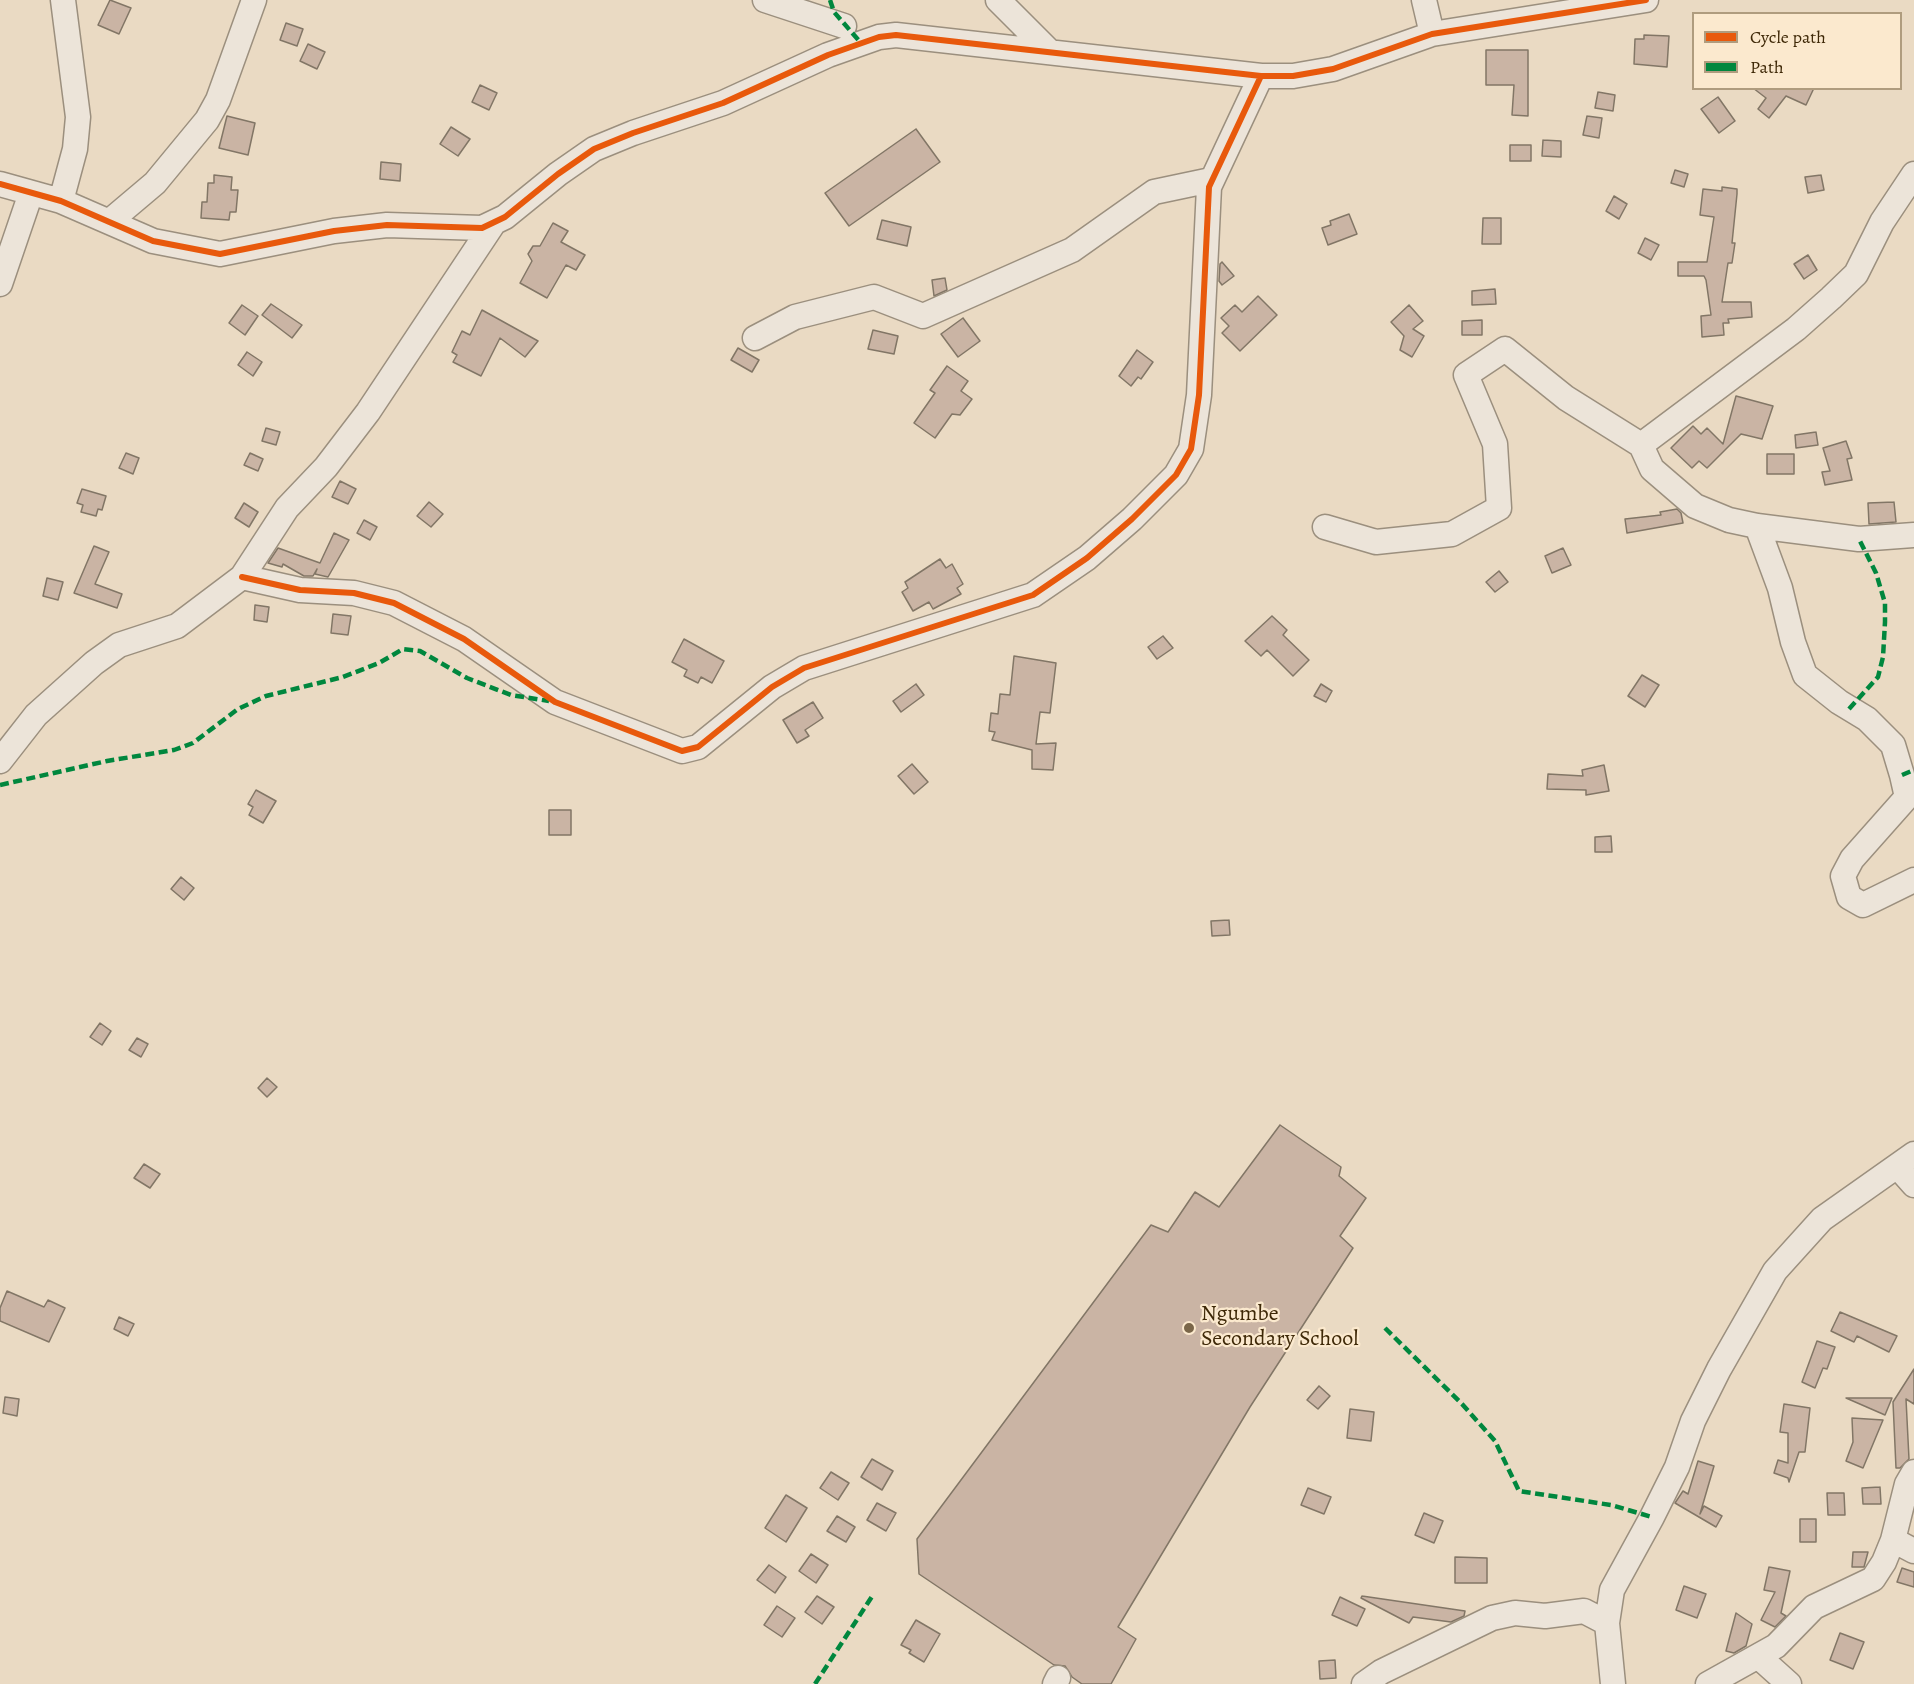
<!DOCTYPE html>
<html>
<head>
<meta charset="utf-8">
<style>
  body { margin:0 }
  #map { position:relative; width:1914px; height:1684px; overflow:hidden; background:#eadac3; font-family:Alegreya,serif }
  canvas { display:block }
  .legend { position:absolute; left:1692px; top:12px; width:210px; height:78px; box-sizing:border-box; background:#fbe9ce; border:2px solid #af9c7e; margin:0; padding:8px 10px; list-style:none; font-size:18px; color:#3e2807 }
  .legend li { display:flex; align-items:center; gap:12px; height:30px }
  .legend b { width:30px; border:2px solid #af9c7e }
</style>
</head>
<body>
<div id="map">
<canvas width="1914" height="1684"></canvas>
<ul class="legend">
<li><b style="height:8px;background:#e8590c"></b>Cycle path</li>
<li><b style="height:8px;background:#00873e"></b>Path</li>
</ul>
</div>
<script>
const g = document.querySelector('canvas').getContext('2d');
g.lineJoin = 'round';
function fillPath(path, color) {
  g.fillStyle = color;
  g.fill(path, 'evenodd');
}
function toPath(rows) {
  const path = new Path2D();
  for (const r of rows) {
    path.moveTo(r[0], r[1]);
    for (let i = 2; i < r.length; i += 2) path.lineTo(r[i], r[i + 1]);
  }
  return path;
}
function strokePath(path, color, width, dash) {
  g.strokeStyle = color;
  g.lineWidth = width;
  g.lineCap = dash ? 'butt' : 'round';
  g.setLineDash(dash || []);
  g.stroke(path);
}
function label(font, color, halo, rows, align = 'center') {
  g.font = font + ' Alegreya,serif';
  g.lineWidth = 4.5;
  g.setLineDash([]);
  g.textBaseline = 'middle';
  g.strokeStyle = halo;
  g.fillStyle = color;
  for (const [text, x, y, turn = 0] of rows) {
    g.save();
    g.translate(x, y);
    g.rotate((+turn || 0) * Math.PI / 180);
    g.textAlign = isNaN(turn) ? turn : align;
    if (halo) g.strokeText(text, 0, 0);
    g.fillText(text, 0, 0);
    g.restore();
  }
}
const building = toPath([
  [110,0,131,8,119,34,98,25,110,0],
  [286,23,303,29,297,46,280,40,286,23],
  [1644,35,1669,36,1667,67,1634,64,1635,39,1644,39,1644,35],
  [308,44,325,52,317,69,300,61,308,44],
  [1486,50,1528,50,1528,116,1512,115,1514,85,1486,85,1486,50],
  [480,85,497,93,489,110,472,102,480,85],
  [1753,88,1814,88,1806,105,1786,96,1769,118,1758,109,1766,98,1753,88],
  [1598,92,1615,95,1613,111,1595,108,1598,92],
  [1718,97,1735,121,1719,133,1701,109,1718,97],
  [227,116,255,123,248,155,219,148,227,116],
  [1587,116,1602,118,1599,138,1583,135,1587,116],
  [451,127,470,139,458,156,440,144,451,127],
  [916,129,940,162,849,226,825,193,916,129],
  [1543,140,1561,141,1561,157,1542,156,1543,140],
  [1510,145,1531,145,1531,161,1510,161,1510,145],
  [381,162,401,164,400,181,380,179,381,162],
  [1675,170,1688,174,1684,187,1671,183,1675,170],
  [214,175,232,177,231,190,238,190,236,212,230,212,229,220,201,218,202,202,207,202,208,183,214,183,214,175],
  [1821,175,1824,190,1808,193,1805,177,1821,175],
  [1722,187,1737,189,1737,194,1732,243,1735,243,1732,263,1728,263,1722,302,1751,302,1752,317,1728,319,1729,323,1723,323,1724,335,1702,337,1701,316,1711,315,1706,280,1704,276,1678,276,1678,262,1707,262,1714,217,1700,215,1703,189,1722,191,1722,187],
  [1614,196,1627,204,1619,219,1606,211,1614,196],
  [1349,214,1357,234,1328,245,1322,228,1331,225,1330,221,1349,214],
  [1483,218,1501,218,1501,244,1482,244,1483,218],
  [882,220,911,227,907,246,877,239,882,220],
  [553,223,568,231,561,242,585,255,576,270,566,265,547,298,520,283,532,261,528,254,533,246,540,246,553,223],
  [1645,238,1659,245,1651,260,1638,253,1645,238],
  [1808,255,1817,270,1804,279,1794,264,1808,255],
  [1222,262,1234,276,1222,285,1219,281,1220,264,1222,262],
  [945,278,947,290,934,296,932,280,945,278],
  [1495,289,1496,304,1472,305,1472,291,1495,289],
  [1258,296,1277,315,1240,351,1222,333,1229,326,1221,318,1235,305,1242,312,1258,296],
  [271,304,302,325,292,338,262,315,271,304],
  [242,305,258,316,245,335,229,323,242,305],
  [1409,305,1423,321,1413,329,1424,336,1412,357,1400,350,1404,336,1391,322,1409,305],
  [482,310,538,341,525,357,500,338,481,376,453,362,457,355,452,352,462,331,470,335,482,310],
  [963,318,980,341,958,357,941,334,963,318],
  [1482,320,1482,335,1462,335,1462,321,1482,320],
  [873,330,898,336,894,354,868,349,873,330],
  [738,348,759,360,752,372,731,360,738,348],
  [1137,350,1153,362,1141,379,1138,377,1131,386,1119,376,1137,350],
  [247,352,262,362,253,376,238,365,247,352],
  [947,366,968,381,961,391,972,399,960,415,952,414,935,438,914,423,935,393,930,390,947,366],
  [1736,396,1773,406,1762,439,1741,434,1707,468,1699,461,1692,468,1671,448,1693,426,1701,434,1707,428,1723,444,1736,396],
  [266,428,280,432,276,445,262,441,266,428],
  [1816,432,1818,445,1796,448,1795,435,1816,432],
  [1846,441,1852,458,1847,459,1852,480,1825,485,1822,472,1830,471,1823,448,1846,441],
  [126,453,139,458,133,474,119,468,126,453],
  [250,453,263,459,258,471,244,465,250,453],
  [1767,454,1794,454,1794,474,1767,474,1767,454],
  [340,481,356,489,348,504,332,497,340,481],
  [82,489,106,496,102,510,98,509,96,516,81,512,83,505,77,503,82,489],
  [429,502,443,514,431,527,417,516,429,502],
  [1894,502,1896,522,1869,524,1868,503,1894,502],
  [244,503,258,512,249,527,235,518,244,503],
  [1677,509,1681,513,1683,523,1627,533,1625,519,1661,515,1660,512,1677,509],
  [364,520,377,527,370,540,357,533,364,520],
  [334,533,349,540,328,577,315,574,317,569,313,576,304,576,283,564,282,567,268,563,278,548,320,563,334,533],
  [94,546,109,552,95,584,122,594,117,608,74,593,94,546],
  [1563,548,1571,565,1552,573,1545,556,1563,548],
  [940,559,946,568,952,564,963,584,957,588,961,594,933,609,929,602,913,611,902,592,908,588,905,582,940,559],
  [1499,571,1508,582,1495,592,1486,582,1499,571],
  [47,578,63,582,58,600,43,596,47,578],
  [255,605,269,607,267,622,254,620,255,605],
  [333,614,351,616,348,635,331,633,333,614],
  [1272,616,1287,630,1283,635,1309,660,1293,676,1267,650,1261,656,1245,641,1272,616],
  [1163,636,1173,648,1157,659,1148,647,1163,636],
  [684,639,724,661,712,683,701,677,698,683,684,676,687,670,672,662,684,639],
  [1014,656,1056,663,1050,713,1040,712,1036,744,1056,743,1053,770,1032,769,1032,750,992,740,995,732,989,731,991,713,998,714,1000,694,1010,695,1014,656],
  [1642,675,1659,685,1645,707,1628,696,1642,675],
  [916,684,924,695,901,712,893,701,916,684],
  [1321,684,1332,691,1326,702,1314,696,1321,684],
  [813,702,823,718,805,730,809,736,797,743,783,720,813,702],
  [912,764,928,782,914,794,898,776,912,764],
  [1604,765,1609,791,1586,795,1586,790,1547,789,1548,774,1583,776,1582,770,1604,765],
  [256,790,276,801,263,823,249,815,253,807,248,804,256,790],
  [549,810,571,810,571,835,549,835,549,810],
  [1611,836,1612,852,1595,852,1595,837,1611,836],
  [181,877,194,888,184,900,171,889,181,877],
  [1229,920,1230,935,1212,936,1211,921,1229,920],
  [100,1023,111,1031,102,1045,90,1037,100,1023],
  [137,1038,148,1044,141,1057,129,1050,137,1038],
  [267,1078,277,1087,267,1097,258,1088,267,1078],
  [1280,1125,1341,1167,1339,1176,1366,1198,1340,1236,1353,1248,1250,1407,1118,1627,1136,1639,1111,1684,1082,1684,1072,1677,1065,1666,1054,1665,919,1574,917,1539,1151,1225,1168,1232,1195,1192,1219,1207,1280,1125],
  [144,1164,160,1174,150,1188,134,1178,144,1164],
  [7,1291,44,1307,48,1300,65,1308,49,1342,0,1321,0,1308,7,1291],
  [1840,1312,1897,1336,1889,1352,1857,1336,1854,1342,1831,1331,1840,1312],
  [119,1317,134,1324,128,1336,114,1329,119,1317],
  [1817,1341,1835,1347,1827,1369,1823,1368,1815,1388,1802,1382,1817,1341],
  [1914,1369,1914,1404,1906,1399,1909,1459,1900,1468,1896,1468,1893,1402,1914,1369],
  [1319,1386,1330,1396,1318,1409,1307,1400,1319,1386],
  [5,1397,19,1399,17,1416,3,1413,5,1397],
  [1846,1398,1892,1398,1885,1415,1846,1398],
  [1784,1404,1810,1408,1805,1452,1799,1452,1789,1482,1788,1478,1774,1473,1778,1460,1788,1463,1788,1433,1780,1432,1784,1404],
  [1350,1409,1374,1412,1371,1441,1347,1438,1350,1409],
  [1852,1418,1883,1420,1863,1468,1846,1461,1853,1442,1852,1418],
  [872,1459,893,1471,882,1490,861,1477,872,1459],
  [1698,1461,1714,1466,1700,1514,1704,1506,1722,1516,1716,1527,1675,1503,1683,1491,1688,1494,1698,1461],
  [831,1472,849,1483,838,1500,820,1488,831,1472],
  [1880,1487,1881,1504,1863,1504,1862,1488,1880,1487],
  [1308,1488,1331,1497,1324,1514,1301,1505,1308,1488],
  [1827,1493,1844,1493,1845,1515,1828,1515,1827,1493],
  [786,1495,807,1508,786,1542,765,1528,786,1495],
  [877,1503,896,1513,886,1531,867,1520,877,1503],
  [1424,1513,1443,1521,1434,1543,1415,1535,1424,1513],
  [837,1516,855,1527,846,1542,827,1531,837,1516],
  [1800,1519,1816,1519,1816,1542,1800,1542,1800,1519],
  [1853,1552,1868,1552,1864,1567,1852,1567,1853,1552],
  [811,1554,828,1565,816,1583,799,1571,811,1554],
  [1455,1557,1487,1558,1487,1583,1455,1583,1455,1557],
  [769,1565,786,1577,775,1593,757,1580,769,1565],
  [1769,1567,1790,1571,1781,1613,1786,1616,1775,1627,1761,1620,1775,1592,1764,1590,1769,1567],
  [1902,1568,1914,1572,1914,1587,1897,1582,1902,1568],
  [1684,1586,1706,1594,1697,1618,1676,1610,1684,1586],
  [817,1596,834,1607,822,1624,805,1612,817,1596],
  [1362,1596,1465,1611,1464,1616,1451,1622,1413,1617,1409,1623,1361,1598,1362,1596],
  [1340,1597,1365,1609,1357,1626,1332,1615,1340,1597],
  [777,1606,795,1618,782,1637,764,1625,777,1606],
  [1736,1613,1752,1624,1746,1646,1734,1653,1726,1651,1736,1613],
  [916,1620,940,1634,924,1662,909,1653,911,1650,901,1645,916,1620],
  [1840,1633,1864,1642,1853,1669,1830,1660,1840,1633],
  [1335,1660,1336,1678,1320,1679,1319,1661,1335,1660]
]);
fillPath(building, '#cab4a4');
strokePath(building, '#827666', 1.5);
const minor = toPath([
  [765,0,844,26],
  [998,0,1049,51],
  [1424,0,1432,34],
  [0,184,61,201,153,241,220,254,334,231,387,225,482,228,505,217,558,174,594,149,633,133,723,103,828,55,879,37,896,35,1261,76,1293,76,1333,69,1432,34,1646,0],
  [61,201,75,149,78,117,63,0],
  [110,221,155,183,207,120,218,100,254,0],
  [0,284,31,193],
  [755,338,795,317,874,297,923,316,1072,250,1154,192,1211,180],
  [1641,445,1796,329,1831,298,1856,274,1882,222,1914,174],
  [1757,526,1780,588,1793,642,1805,675,1839,702,1867,719,1893,745,1902,775,1907,797,1852,859,1843,876,1849,897,1863,905,1914,880],
  [1325,527,1376,542,1452,534,1499,508,1495,444,1466,375,1505,349,1566,398,1641,445,1652,469,1695,506,1729,520,1757,526,1859,539,1914,535],
  [242,577,300,590,354,593,394,603,464,639,555,702,682,751,698,747,772,687,804,668,1033,595,1087,558,1132,519,1176,475,1191,449,1199,395,1209,187,1261,76],
  [0,761,36,715,94,663,119,645,177,626,242,577,287,508,326,467,368,412,493,224],
  [1898,1167,1914,1185],
  [1893,1540,1914,1551],
  [1759,1657,1789,1684],
  [1055,1684,1058,1678],
  [1364,1684,1381,1672,1492,1618,1515,1613,1545,1616,1584,1611,1607,1623],
  [1613,1684,1607,1623,1612,1590,1652,1517,1677,1467,1693,1421,1719,1369,1775,1271,1822,1219,1914,1154],
  [1708,1684,1776,1646,1814,1607,1873,1579,1884,1562,1893,1540,1907,1484,1914,1472]
]);
strokePath(minor, '#9b8f7e', 27);
strokePath(minor, '#ece4d9', 24);
strokePath(toPath([
  [830,0,834,12,861,43],
  [1849,709,1878,677,1883,657,1885,622,1885,603,1876,573,1859,539],
  [1902,775,1914,770],
  [0,785,107,761,174,750,193,743,238,709,266,696,343,677,379,663,403,649,420,651,467,678,511,695,549,701],
  [1385,1328,1462,1404,1495,1441,1519,1491,1611,1505,1652,1517],
  [815,1684,873,1595]
]), '#00873e', 4.5, [9, 4.5]);
strokePath(toPath([
  [0,184,61,201,153,241,220,254,334,231,387,225,482,228,505,217,558,174,594,149,633,133,723,103,828,55,879,37,896,35,1261,76,1293,76,1333,69,1432,34,1646,0],
  [242,577,300,590,354,593,394,603,464,639,555,702,682,751,698,747,772,687,804,668,1033,595,1087,558,1132,519,1176,475,1191,449,1199,395,1209,187,1261,76]
]), '#e8590c', 6);
for (const [x, y, r, color] of [
  [1189,1328,6,"#7a6649"]
]) {
  const dot = new Path2D();
  dot.arc(x, y, r, 0, 2 * Math.PI);
  g.fillStyle = color;
  g.fill(dot);
  strokePath(dot, '#fbe9ce', 2);
}
label('22px', '#3e2807', '#fbe9ce', [
  ["Ngumbe",1201,1315],
  ["Secondary School",1201,1340]
], 'left');
</script>
</body>
</html>
